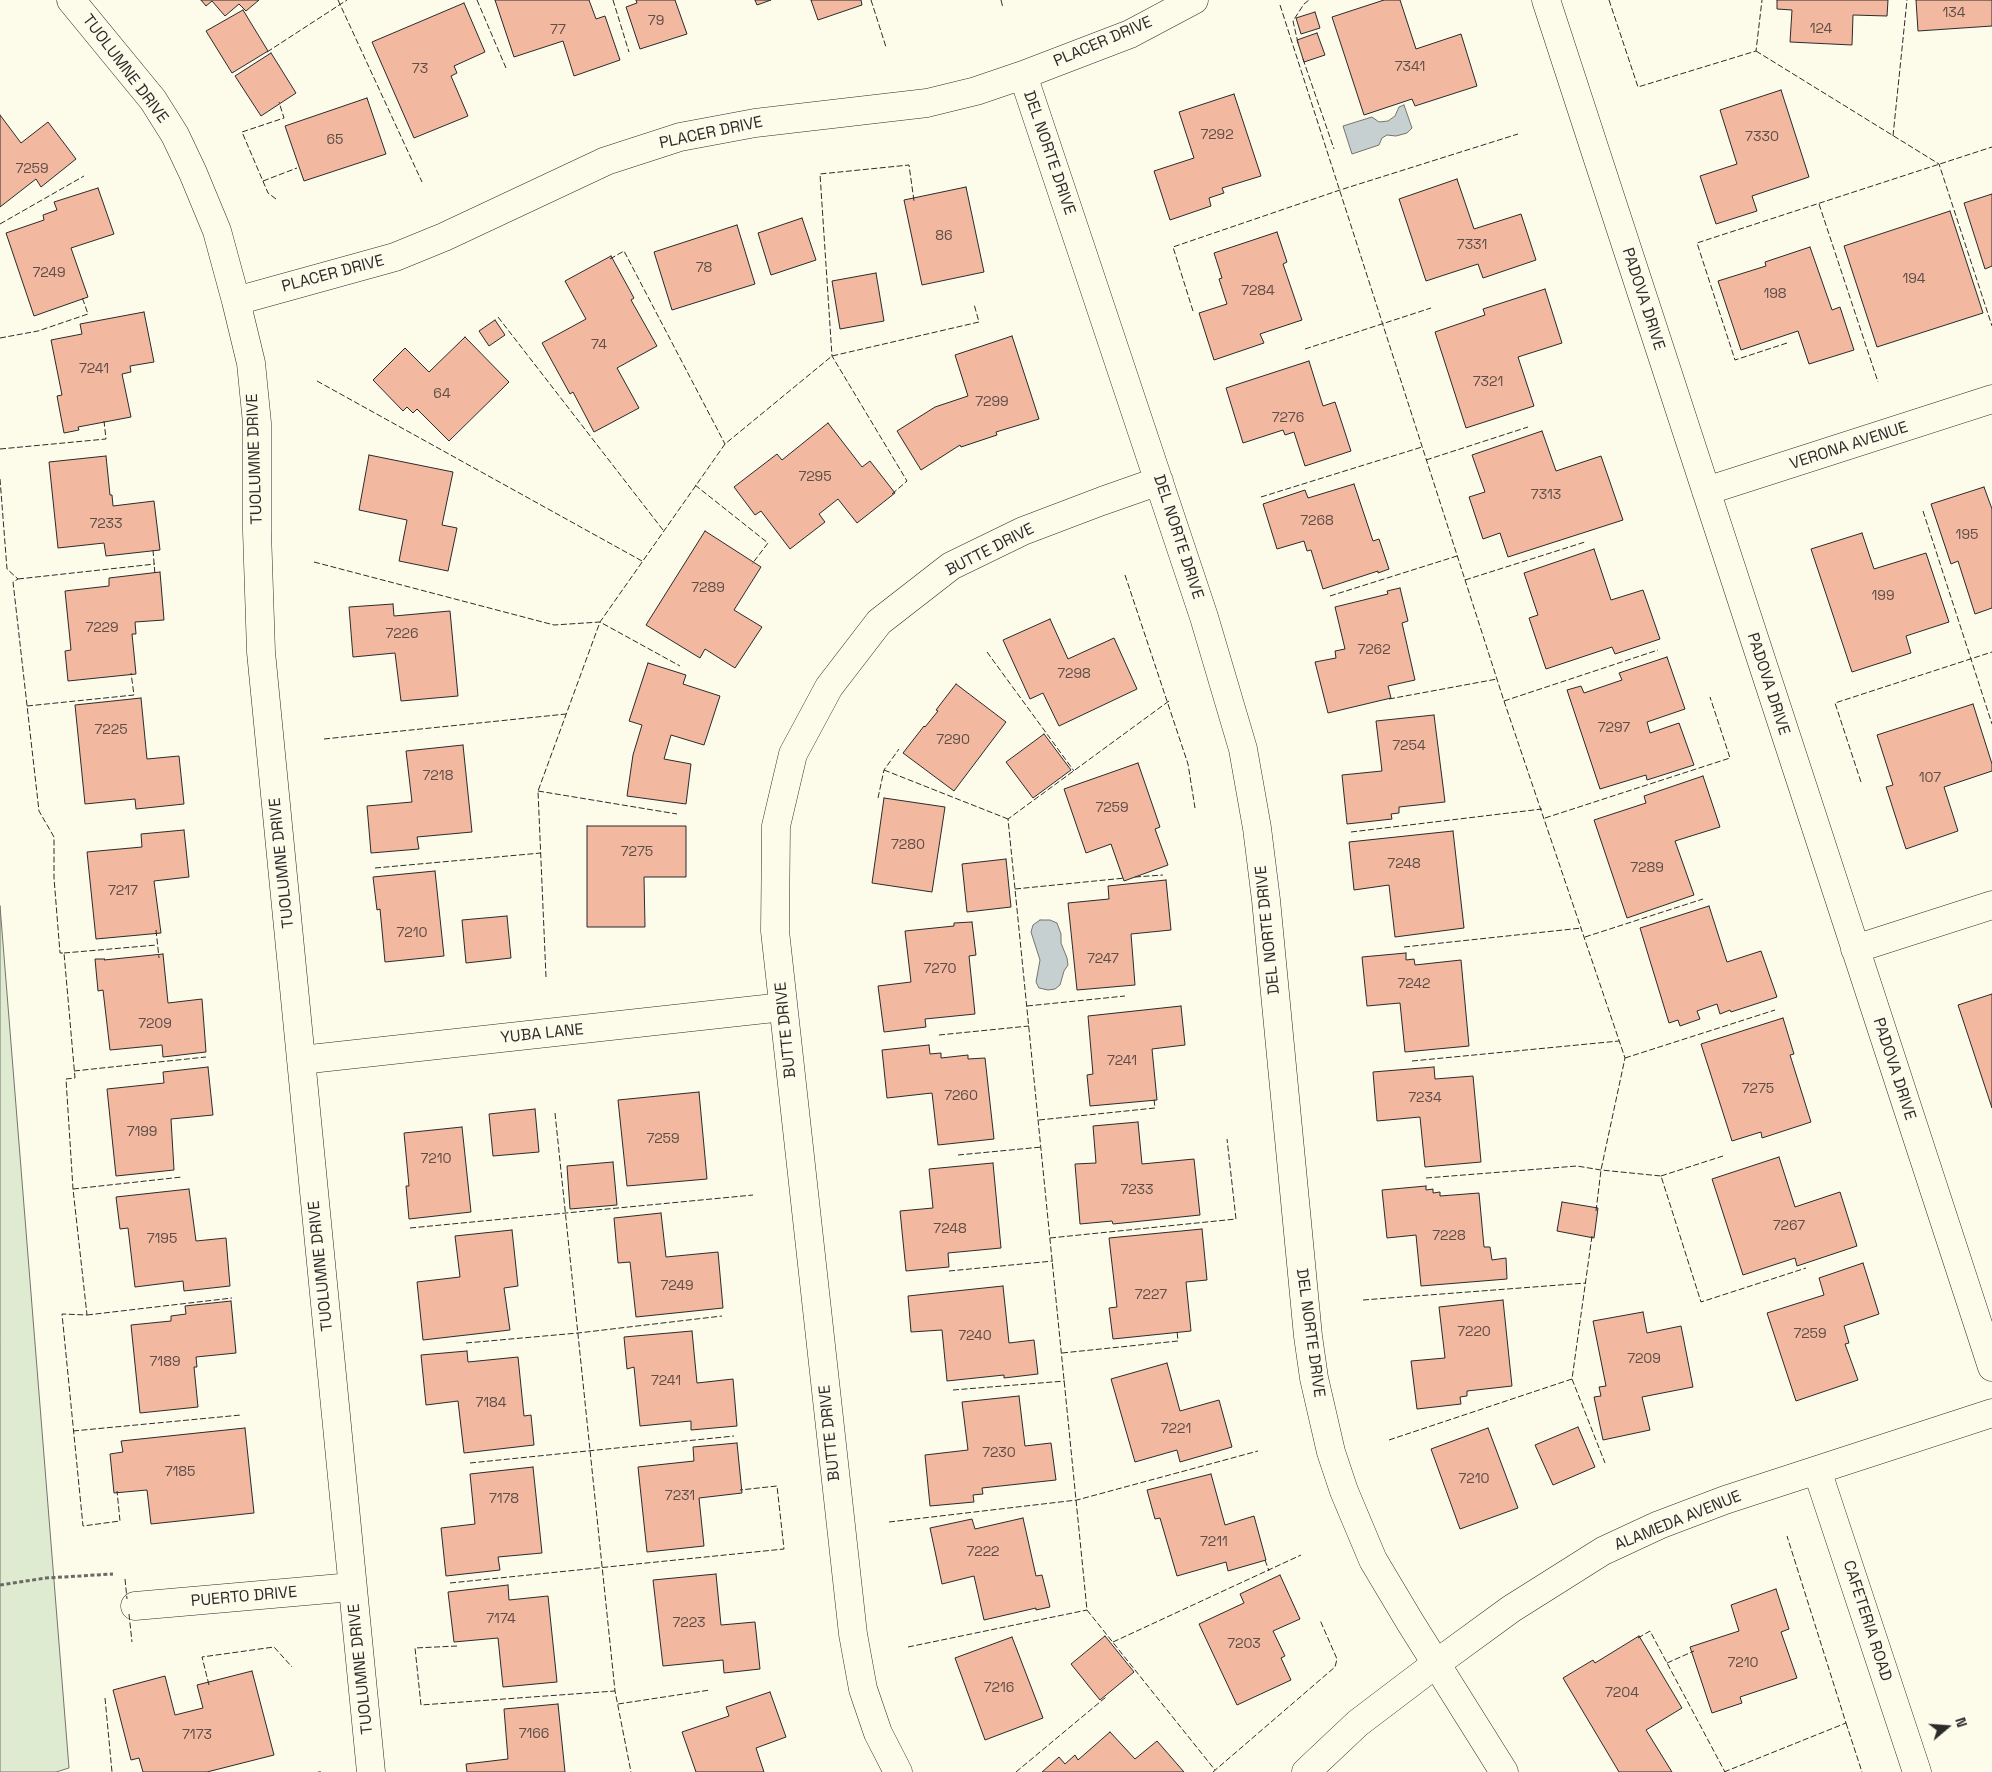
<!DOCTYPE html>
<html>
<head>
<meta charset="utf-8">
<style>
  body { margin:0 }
  #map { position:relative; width:1992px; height:1772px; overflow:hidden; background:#fdfbea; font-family:"Space Grotesk",sans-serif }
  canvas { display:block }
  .north { position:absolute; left:1922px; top:1702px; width:50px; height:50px; -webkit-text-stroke:4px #fdfbea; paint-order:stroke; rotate:72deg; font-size:14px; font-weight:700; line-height:20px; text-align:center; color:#2b2b2b }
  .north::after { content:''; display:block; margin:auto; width:18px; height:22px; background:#2b2b2b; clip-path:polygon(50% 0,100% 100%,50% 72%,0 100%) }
</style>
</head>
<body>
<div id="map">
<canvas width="1992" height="1772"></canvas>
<div class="north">N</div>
</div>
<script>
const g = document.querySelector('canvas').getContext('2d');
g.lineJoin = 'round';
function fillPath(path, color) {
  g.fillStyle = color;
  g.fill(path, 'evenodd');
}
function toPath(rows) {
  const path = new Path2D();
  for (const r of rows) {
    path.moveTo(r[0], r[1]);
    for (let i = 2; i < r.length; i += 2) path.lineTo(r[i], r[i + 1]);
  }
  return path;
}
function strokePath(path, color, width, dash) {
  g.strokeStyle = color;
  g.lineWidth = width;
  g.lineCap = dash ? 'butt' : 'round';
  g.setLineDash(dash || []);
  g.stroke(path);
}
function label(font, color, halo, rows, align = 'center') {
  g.font = font + ' "Space Grotesk",sans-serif';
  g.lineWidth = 4;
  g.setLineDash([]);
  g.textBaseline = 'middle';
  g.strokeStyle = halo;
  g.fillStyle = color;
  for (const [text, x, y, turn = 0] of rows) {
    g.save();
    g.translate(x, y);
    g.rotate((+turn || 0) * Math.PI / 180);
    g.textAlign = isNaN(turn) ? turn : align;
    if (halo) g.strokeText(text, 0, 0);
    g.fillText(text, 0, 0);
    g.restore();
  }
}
const green = toPath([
  [0,906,69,1768,56,1772,0,1772,0,906]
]);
fillPath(green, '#deebd1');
strokePath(green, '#74746e', 1);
const water = toPath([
  [1404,105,1412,128,1407,133,1396,136,1387,135,1382,138,1379,145,1352,154,1343,126,1372,117,1379,122,1388,121,1395,116,1399,107,1404,105],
  [1040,920,1050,920,1057,923,1061,934,1061,943,1067,958,1068,965,1064,971,1060,985,1055,989,1048,990,1039,988,1036,982,1040,960,1031,932,1033,925,1040,920]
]);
fillPath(water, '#c7d0d0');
strokePath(water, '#74746e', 1);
const building = toPath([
  [201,0,259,0,246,11,239,4,225,16,212,1,206,6,201,0],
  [495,0,589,0,596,19,605,16,620,60,574,76,563,41,514,57,495,0],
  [636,0,675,0,687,34,640,49,626,7,637,3,636,0],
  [755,0,771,0,757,5,755,0],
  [811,0,861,0,862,5,818,20,811,0],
  [1384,0,1400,0,1416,49,1461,34,1477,86,1415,106,1412,99,1364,115,1332,17,1384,0],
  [1777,0,1888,0,1887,16,1853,15,1852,45,1790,42,1792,10,1777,9,1777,0],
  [1916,0,1992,0,1992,26,1918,31,1916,0],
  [464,3,485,52,454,66,457,73,451,76,468,116,414,138,372,42,464,3],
  [243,10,268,51,232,73,206,31,243,10],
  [1315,12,1320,28,1301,34,1296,18,1315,12],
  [1317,33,1325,55,1304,62,1297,40,1317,33],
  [271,53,296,93,261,116,235,76,271,53],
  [1781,90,1809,177,1752,196,1757,211,1716,224,1700,176,1737,164,1720,110,1781,90],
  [1234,94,1261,176,1222,188,1224,193,1209,198,1211,206,1170,220,1154,171,1194,158,1179,112,1234,94],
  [367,98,386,154,304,181,285,126,367,98],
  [0,115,21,143,48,122,76,159,41,187,36,179,0,207,0,115],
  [1457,179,1474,229,1521,214,1536,260,1483,278,1478,264,1426,281,1399,199,1457,179],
  [966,187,984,272,922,285,904,200,966,187],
  [98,188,114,234,71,248,88,297,34,316,6,233,44,220,43,215,57,210,54,202,98,188],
  [1992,194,1992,266,1985,269,1964,203,1992,194],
  [1950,211,1983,313,1877,347,1844,246,1950,211],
  [802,218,816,260,771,275,758,233,802,218],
  [737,225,755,284,672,310,654,252,737,225],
  [1277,232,1287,262,1283,264,1302,320,1260,334,1264,343,1214,360,1199,313,1227,304,1219,279,1222,278,1214,253,1277,232],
  [1810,247,1832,310,1840,307,1854,350,1809,364,1798,331,1741,350,1718,281,1766,266,1765,262,1810,247],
  [611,256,634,298,631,300,657,346,617,368,639,408,594,432,573,392,570,394,542,343,586,319,565,281,611,256],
  [876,273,884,321,840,329,832,281,876,273],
  [1545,289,1562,343,1518,357,1534,406,1466,428,1435,332,1485,315,1483,309,1545,289],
  [144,312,154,362,130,366,131,372,122,374,131,417,78,427,79,430,64,433,57,396,62,395,51,340,82,334,80,324,144,312],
  [495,320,505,335,489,346,479,331,495,320],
  [1012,336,1039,419,996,432,997,435,961,447,960,445,921,470,897,431,935,407,968,396,955,355,1012,336],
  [465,337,509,382,449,441,417,409,413,413,407,407,403,411,373,380,405,348,429,372,465,337],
  [1309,361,1323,406,1335,402,1351,451,1305,466,1294,432,1285,435,1283,430,1243,443,1226,388,1309,361],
  [828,423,862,467,870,461,895,493,857,523,838,499,819,514,825,522,790,549,761,511,755,515,734,487,777,454,782,460,828,423],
  [1542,431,1556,471,1601,456,1623,520,1508,557,1500,533,1483,539,1469,497,1485,492,1472,455,1542,431],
  [369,455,453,472,442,525,457,528,448,571,399,561,407,520,359,510,369,455],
  [106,456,110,495,112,495,113,506,154,501,160,550,106,556,104,543,58,548,49,462,106,456],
  [1354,484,1373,541,1379,539,1389,569,1378,573,1378,571,1323,589,1311,550,1307,551,1304,541,1277,549,1263,504,1305,490,1308,498,1354,484],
  [1984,487,1992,509,1992,608,1975,614,1958,561,1951,564,1931,504,1984,487],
  [705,531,761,567,734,610,762,627,735,668,705,649,700,658,646,625,705,531],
  [1862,533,1874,569,1926,553,1949,622,1906,636,1911,653,1852,672,1811,549,1862,533],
  [1594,549,1611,600,1643,590,1660,639,1615,654,1612,647,1546,669,1529,618,1538,615,1524,573,1594,549],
  [160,572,164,620,135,622,136,634,132,634,136,674,68,681,65,651,71,650,65,591,109,586,109,578,160,572],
  [1400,588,1408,621,1402,623,1415,680,1388,686,1391,698,1328,713,1315,662,1336,658,1335,651,1345,649,1335,607,1388,594,1387,591,1400,588],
  [393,604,394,616,450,611,458,696,401,701,395,653,353,657,349,607,393,604],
  [1050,619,1068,659,1114,638,1137,689,1059,726,1043,693,1030,699,1003,640,1050,619],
  [1667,657,1685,709,1647,722,1650,733,1679,723,1694,765,1647,780,1646,775,1600,789,1567,690,1581,686,1584,693,1622,680,1619,673,1667,657],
  [648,663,686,675,683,684,720,696,704,745,671,735,664,759,691,764,686,804,627,796,633,755,642,725,629,721,648,663],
  [956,684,1006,722,954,791,903,753,924,726,925,727,938,711,936,710,956,684],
  [141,698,147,759,179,756,184,804,136,809,135,799,85,804,75,705,141,698],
  [1973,704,1992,764,1992,771,1944,787,1958,831,1906,849,1886,787,1893,785,1877,735,1973,704],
  [1434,715,1445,802,1399,807,1399,813,1391,814,1392,819,1347,824,1342,775,1382,771,1376,721,1434,715],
  [1044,734,1071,770,1033,798,1006,762,1044,734],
  [463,745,472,832,417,837,419,849,371,853,367,806,412,802,406,751,463,745],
  [1138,763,1160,827,1155,829,1168,865,1124,881,1111,844,1086,853,1064,789,1138,763],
  [1703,776,1720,827,1675,841,1694,895,1627,918,1594,820,1646,803,1644,796,1703,776],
  [884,798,945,807,932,892,872,883,884,798],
  [587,826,686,826,686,877,644,877,645,927,587,927,587,826],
  [184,830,189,877,154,881,161,933,96,939,87,852,142,847,141,834,184,830],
  [1453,831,1464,928,1395,937,1389,885,1354,890,1349,842,1453,831],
  [1006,859,1011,907,967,912,962,864,1006,859],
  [435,871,444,956,385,962,380,909,377,910,373,877,435,871],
  [1166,880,1171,930,1131,934,1135,985,1077,990,1068,903,1109,899,1108,886,1166,880],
  [1709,906,1727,962,1761,951,1777,997,1731,1012,1730,1010,1720,1014,1717,1004,1697,1011,1700,1019,1680,1026,1678,1020,1669,1023,1640,928,1709,906],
  [507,916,511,958,466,963,462,920,507,916],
  [972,922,976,955,969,956,975,1014,925,1019,926,1027,884,1032,878,986,911,982,905,931,954,926,954,923,972,922],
  [1406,953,1406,960,1414,959,1415,965,1461,960,1469,1046,1405,1052,1400,1003,1367,1006,1362,957,1406,953],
  [163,954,168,1003,202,999,206,1052,163,1057,162,1045,110,1050,103,990,98,991,95,959,105,959,104,960,163,954],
  [1992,994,1992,1108,1958,1005,1992,994],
  [1181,1006,1185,1045,1152,1049,1157,1100,1090,1106,1087,1075,1093,1074,1088,1016,1181,1006],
  [1783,1018,1794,1054,1790,1055,1811,1122,1762,1138,1761,1132,1732,1141,1701,1044,1783,1018],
  [929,1045,930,1054,941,1053,941,1058,968,1055,968,1059,985,1058,994,1139,938,1145,932,1093,887,1098,882,1050,929,1045],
  [208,1067,213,1115,171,1119,174,1170,116,1176,107,1089,164,1083,163,1072,208,1067],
  [1434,1067,1435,1079,1473,1076,1481,1162,1425,1167,1420,1117,1377,1121,1373,1072,1434,1067],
  [699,1092,707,1179,627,1186,618,1100,699,1092],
  [535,1109,539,1152,493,1156,489,1114,535,1109],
  [1138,1122,1142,1164,1194,1159,1200,1215,1113,1224,1112,1221,1080,1224,1075,1164,1096,1163,1093,1126,1138,1122],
  [462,1127,471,1212,409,1219,406,1186,409,1186,404,1133,462,1127],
  [1779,1157,1795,1207,1840,1192,1857,1246,1797,1266,1795,1258,1743,1275,1712,1179,1779,1157],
  [613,1162,617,1205,570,1209,567,1166,613,1162],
  [993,1163,1001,1248,948,1253,949,1267,906,1271,900,1211,933,1208,929,1169,993,1163],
  [1426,1186,1426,1190,1433,1189,1433,1193,1440,1192,1440,1196,1479,1193,1484,1247,1490,1247,1492,1260,1506,1258,1507,1279,1421,1286,1416,1235,1387,1238,1382,1190,1426,1186],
  [189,1189,196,1241,226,1238,230,1286,184,1291,183,1281,135,1287,128,1228,120,1229,116,1197,189,1189],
  [1562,1202,1598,1208,1594,1238,1557,1231,1562,1202],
  [661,1213,666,1257,718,1252,723,1308,636,1317,630,1262,618,1263,614,1218,661,1213],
  [1202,1229,1207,1280,1186,1282,1191,1331,1113,1339,1109,1308,1117,1307,1109,1238,1202,1229],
  [512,1230,518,1286,504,1288,510,1330,423,1340,417,1282,460,1277,455,1236,512,1230],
  [1863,1263,1879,1314,1844,1326,1849,1343,1845,1344,1858,1380,1796,1401,1767,1313,1824,1295,1819,1278,1863,1263],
  [1003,1286,1009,1343,1034,1340,1038,1374,1004,1378,1004,1375,947,1381,942,1330,911,1332,908,1296,1003,1286],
  [1503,1300,1512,1386,1467,1391,1467,1396,1460,1397,1461,1404,1417,1409,1411,1361,1445,1358,1439,1307,1503,1300],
  [231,1301,236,1353,196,1357,197,1367,194,1367,198,1407,140,1413,131,1325,171,1321,171,1316,186,1314,185,1306,231,1301],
  [1643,1312,1647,1333,1681,1326,1693,1387,1642,1397,1650,1430,1603,1440,1594,1397,1601,1396,1599,1387,1606,1386,1593,1321,1643,1312],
  [692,1331,697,1383,733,1379,737,1426,691,1430,691,1421,640,1426,634,1367,627,1369,624,1337,692,1331],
  [467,1351,468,1362,518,1357,524,1416,531,1415,534,1445,464,1453,458,1401,426,1405,421,1355,467,1351],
  [1167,1363,1180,1411,1219,1400,1232,1447,1180,1462,1177,1450,1135,1462,1111,1379,1167,1363],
  [1019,1396,1025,1446,1051,1443,1056,1480,982,1488,983,1494,973,1495,974,1502,930,1506,925,1455,968,1450,962,1402,1019,1396],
  [1578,1427,1595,1467,1553,1485,1535,1445,1578,1427],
  [245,1428,254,1513,151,1524,147,1490,114,1493,110,1454,123,1452,121,1441,245,1428],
  [1488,1428,1518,1508,1460,1529,1431,1449,1488,1428],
  [737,1443,742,1493,699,1498,704,1546,647,1552,638,1467,694,1461,693,1447,737,1443],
  [533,1467,542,1553,498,1557,500,1570,446,1576,441,1528,475,1524,470,1474,533,1467],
  [1211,1474,1225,1525,1254,1516,1266,1560,1228,1571,1226,1562,1177,1576,1160,1518,1155,1519,1147,1490,1211,1474],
  [1023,1518,1036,1576,1042,1575,1050,1607,1036,1610,1036,1608,984,1620,974,1576,942,1584,930,1528,972,1519,975,1529,1023,1518],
  [716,1574,721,1625,755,1622,760,1669,724,1673,723,1660,663,1666,653,1580,716,1574],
  [1280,1575,1300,1619,1273,1631,1285,1656,1281,1658,1291,1680,1237,1705,1199,1624,1244,1603,1240,1594,1280,1575],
  [508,1585,509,1600,548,1596,557,1682,503,1687,498,1638,454,1642,448,1592,508,1585],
  [1776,1589,1789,1629,1781,1632,1797,1678,1740,1697,1742,1703,1712,1713,1690,1647,1739,1631,1731,1605,1776,1589],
  [1105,1636,1134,1672,1100,1700,1071,1664,1105,1636],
  [1639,1636,1682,1708,1646,1730,1672,1772,1619,1772,1563,1678,1593,1660,1595,1663,1639,1636],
  [1012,1637,1043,1718,985,1740,955,1658,1012,1637],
  [252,1671,274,1755,207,1772,143,1772,139,1758,131,1760,113,1690,165,1676,175,1715,203,1708,197,1685,252,1671],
  [770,1692,786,1737,756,1748,764,1772,696,1772,682,1732,729,1716,726,1707,770,1692],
  [558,1704,565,1772,467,1772,466,1764,508,1759,504,1709,558,1704],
  [1110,1732,1135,1759,1157,1741,1184,1772,1042,1772,1059,1757,1065,1764,1075,1755,1078,1760,1110,1732]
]);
fillPath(building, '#f2b8a0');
strokePath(building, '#2b2b2b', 1);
const minor = toPath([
  [71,0,153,100,175,135,193,173,217,231,236,301,251,363,257,423,257,531,261,652,371,1772],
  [1546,0,1992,1367],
  [1023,75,1204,617,1243,749,1257,828,1266,900,1308,1336,1314,1378,1331,1452,1344,1491,1373,1560,1410,1622,1504,1772],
  [236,301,395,257,444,237,606,161,680,137,755,123,927,103,976,91,1023,75,1130,34,1194,0],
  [1706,491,1992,399],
  [1855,949,1992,905],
  [301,1060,783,1007],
  [1817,1470,1917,1772],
  [135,1606,352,1587],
  [898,1772,878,1733,863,1689,853,1634,775,931,776,826,793,754,829,687,879,622,951,566,1023,531,1102,501,1159,481],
  [1306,1772,1358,1723,1437,1663,1511,1609,1603,1551,1659,1525,1725,1500,1992,1413]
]);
strokePath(minor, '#2b2b2b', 29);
strokePath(toPath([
  [0,1585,46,1578,113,1574]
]), '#6a6964', 3, [4, 2.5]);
strokePath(minor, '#fdfbea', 28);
strokePath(toPath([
  [338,0,422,182],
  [477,0,506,68],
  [613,0,629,52],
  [871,0,886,47],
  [1001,0,1003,8],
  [1609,0,1638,87,1756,51,1762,0],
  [1280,5,1504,701,1625,1058,1601,1170,1596,1211],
  [1298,43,1293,21,1304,4,1309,0],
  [1756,51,1939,164,1992,326],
  [267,52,347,0],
  [1303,59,1334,149],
  [1893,136,1907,0],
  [263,181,297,168],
  [276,199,268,193,242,132,284,118,279,102],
  [1819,204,1878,382],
  [0,224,84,176],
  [610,259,624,251,725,444],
  [1193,311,1173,247,1340,190,1518,134],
  [498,317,663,530],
  [0,338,38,331,88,314,82,297],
  [1787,343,1735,360,1697,243,1992,147],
  [1305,349,1431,308],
  [317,381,642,561],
  [0,449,106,439,104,421],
  [1426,460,1528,427],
  [0,479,7,569,18,579,13,582,39,811,54,837,54,878,60,953,64,953,75,1078,66,1079,73,1189,87,1315,62,1314,83,1526,120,1521,117,1491],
  [695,485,768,543,752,564],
  [892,494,907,481,832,356,820,174,909,165,914,201],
  [1261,497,1422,447],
  [1923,511,1992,724],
  [153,550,155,575],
  [314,562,554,625,600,622,680,666],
  [1125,575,1188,764,1195,808],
  [18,579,155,564],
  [1465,580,1585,542],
  [1330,596,1457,556],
  [987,652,1074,771],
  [1389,699,1497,679],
  [1169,701,1008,819,1087,1610,1215,1770],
  [1504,701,1658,650],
  [27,706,134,695,131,673],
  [324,739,566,714],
  [884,770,1008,819],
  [1861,782,1835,703,1992,652],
  [538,791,677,814],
  [878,798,884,770,899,749],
  [1545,818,1730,758,1710,697],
  [1351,832,1542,809],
  [375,868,541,853],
  [1135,877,1163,875],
  [1015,889,1125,878],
  [156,930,159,958],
  [1585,937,1703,899],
  [1404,947,1582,928],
  [64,953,157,945],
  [546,977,538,791,600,622,725,444,832,356,979,322,974,304],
  [1027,1006,1125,996],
  [939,1035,1029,1026],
  [1625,1058,1775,1010],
  [1412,1061,1619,1041],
  [74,1071,206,1057],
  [555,1113,615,1691,631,1772],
  [1039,1120,1155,1108,1154,1099],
  [958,1155,1042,1147],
  [1661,1176,1723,1156],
  [1426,1178,1577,1166,1601,1170,1661,1176,1701,1302,1806,1268],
  [73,1189,182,1177],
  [410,1228,753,1195],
  [1592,1236,1572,1379,1605,1463],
  [1050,1238,1236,1219,1227,1139],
  [949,1271,1053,1261],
  [1363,1300,1586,1283],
  [87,1315,232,1298],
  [466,1343,578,1333,722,1316],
  [1062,1353,1178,1341,1177,1331],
  [953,1390,1065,1381],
  [73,1431,241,1415],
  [1389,1440,1572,1379],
  [470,1463,734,1436],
  [889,1522,1077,1500,1258,1451],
  [1265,1560,1269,1571],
  [125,1579,127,1599],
  [450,1583,784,1549,777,1486,740,1490],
  [129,1614,132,1642],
  [1638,1638,1650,1631,1725,1772],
  [1113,1642,1301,1555],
  [457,1646,415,1648,421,1705,615,1691],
  [908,1647,1087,1610],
  [1667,1663,1694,1651],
  [209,1685,202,1657,274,1647,292,1667],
  [105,1698,112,1772],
  [618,1704,710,1690],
  [1846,1723,1862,1772],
  [318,1772,321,1772],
  [1016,1772,1106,1697],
  [1213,1772,1335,1667,1337,1659,1320,1620],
  [1724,1772,1846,1723,1787,1536]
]), '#2b2b2b', 1, [6, 2.5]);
label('14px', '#5d4e48', null, [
  ["134",1954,13],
  ["79",656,21],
  ["124",1821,29],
  ["77",558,30],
  ["7341",1410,67],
  ["73",420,69],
  ["7292",1217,135],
  ["7330",1762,137],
  ["65",335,140],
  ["7259",32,169],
  ["86",944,236],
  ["7331",1472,245],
  ["78",704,268],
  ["7249",49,273],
  ["194",1914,279],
  ["7284",1258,291],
  ["198",1775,294],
  ["74",599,345],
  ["7241",94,369],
  ["7321",1488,382],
  ["64",442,394],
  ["7299",992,402],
  ["7276",1288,418],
  ["7295",815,477],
  ["7313",1546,495],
  ["7268",1317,521],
  ["7233",106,524],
  ["195",1967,535],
  ["7289",708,588],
  ["199",1883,596],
  ["7229",102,628],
  ["7226",402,634],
  ["7262",1374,650],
  ["7298",1074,674],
  ["7297",1614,728],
  ["7225",111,730],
  ["7290",953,740],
  ["7254",1409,746],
  ["7218",438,776],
  ["107",1930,778],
  ["7259",1112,808],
  ["7280",908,845],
  ["7275",637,852],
  ["7248",1404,864],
  ["7289",1647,868],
  ["7217",123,891],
  ["7210",412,933],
  ["7247",1103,959],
  ["7270",940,969],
  ["7242",1414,984],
  ["7209",155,1024],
  ["7241",1122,1061],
  ["7275",1758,1089],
  ["7260",961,1096],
  ["7234",1425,1098],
  ["7199",142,1132],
  ["7259",663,1139],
  ["7210",436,1159],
  ["7233",1137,1190],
  ["7267",1789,1226],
  ["7248",950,1229],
  ["7228",1449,1236],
  ["7195",162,1239],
  ["7249",677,1286],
  ["7227",1151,1295],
  ["7220",1474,1332],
  ["7259",1810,1334],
  ["7240",975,1336],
  ["7209",1644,1359],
  ["7189",165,1362],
  ["7241",666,1381],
  ["7184",491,1403],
  ["7221",1176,1429],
  ["7230",999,1453],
  ["7185",180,1472],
  ["7210",1474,1479],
  ["7231",680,1496],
  ["7178",504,1499],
  ["7211",1214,1542],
  ["7222",983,1552],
  ["7174",501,1619],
  ["7223",689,1623],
  ["7203",1244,1644],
  ["7210",1743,1663],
  ["7216",999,1688],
  ["7204",1622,1693],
  ["7166",534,1734],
  ["7173",197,1735]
]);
label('16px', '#2b2b2b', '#fdfbea', [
  ["PLACER DRIVE",1103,42,-23],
  ["TUOLUMNE DRIVE",125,69,53],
  ["PLACER DRIVE",711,133,-12],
  ["DEL NORTE DRIVE",1049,153,71],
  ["PLACER DRIVE",333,274,-15],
  ["PADOVA DRIVE",1643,299,72],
  ["VERONA AVENUE",1849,446,-18],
  ["TUOLUMNE DRIVE",255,459,-92],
  ["DEL NORTE DRIVE",1178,537,72],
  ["BUTTE DRIVE",990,550,-27],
  ["PADOVA DRIVE",1768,684,72],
  ["TUOLUMNE DRIVE",282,863,-96],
  ["DEL NORTE DRIVE",1268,930,-96],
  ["BUTTE DRIVE",786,1030,-96],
  ["YUBA LANE",542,1034,-6],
  ["PADOVA DRIVE",1894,1069,72],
  ["TUOLUMNE DRIVE",321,1266,-96],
  ["DEL NORTE DRIVE",1310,1333,82],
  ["BUTTE DRIVE",830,1433,-96],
  ["ALAMEDA AVENUE",1678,1521,-22],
  ["PUERTO DRIVE",244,1597,-5],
  ["CAFETERIA ROAD",1867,1621,72],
  ["TUOLUMNE DRIVE",361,1669,-96]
]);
</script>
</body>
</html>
